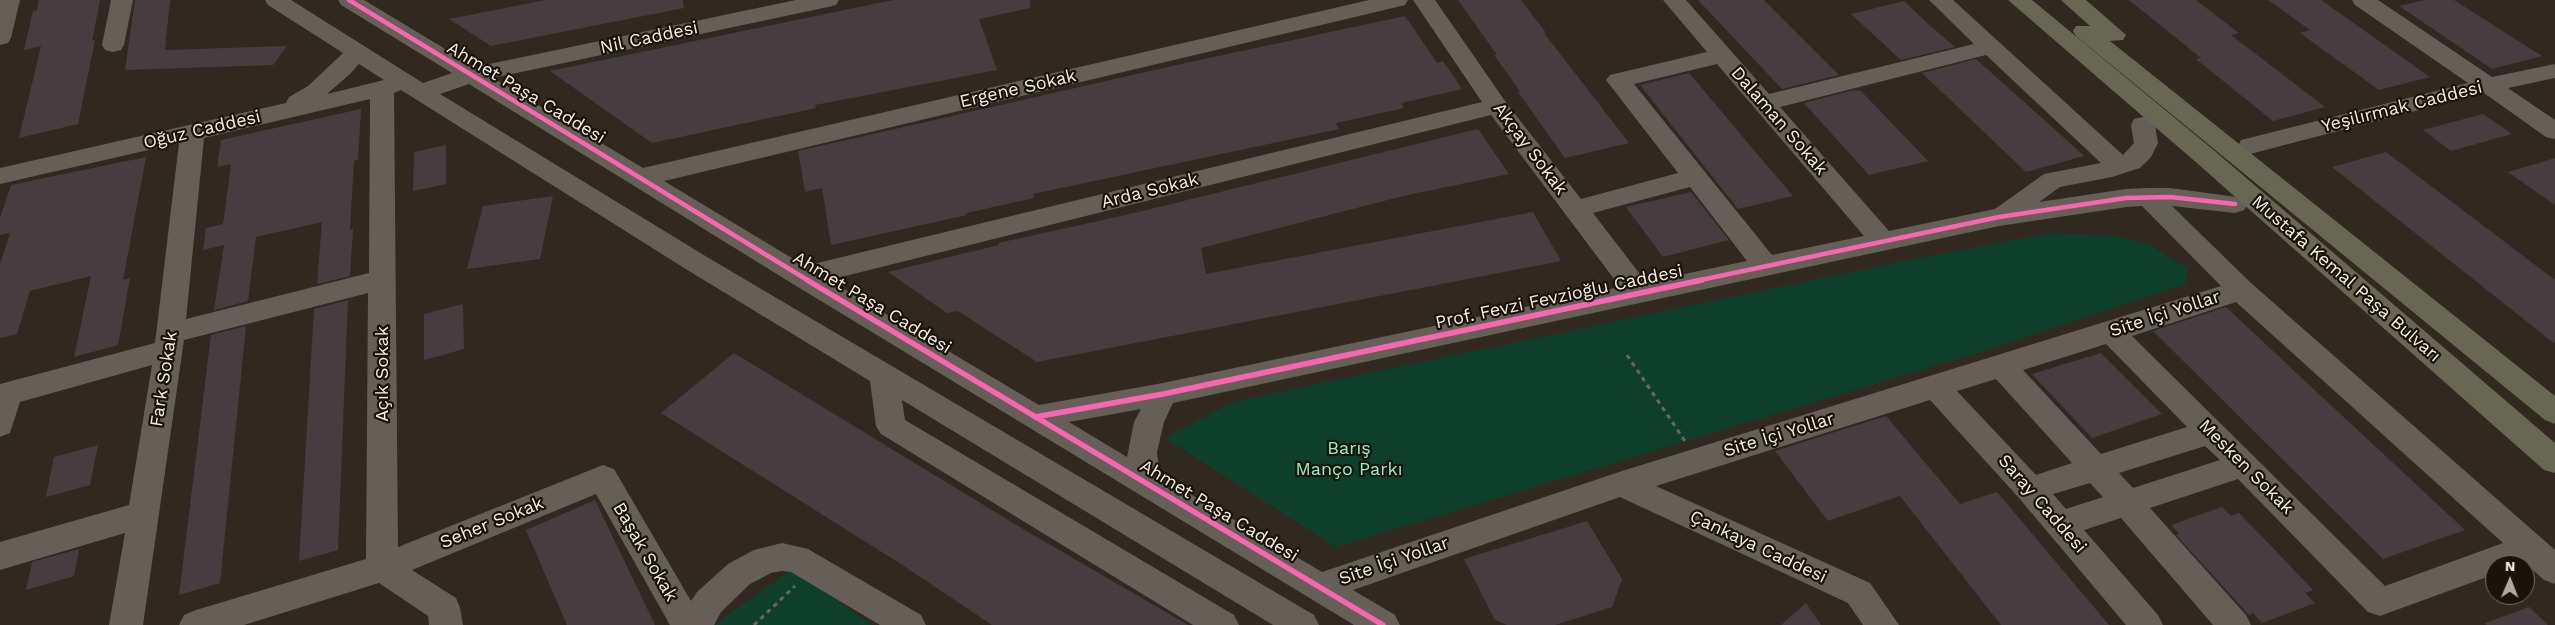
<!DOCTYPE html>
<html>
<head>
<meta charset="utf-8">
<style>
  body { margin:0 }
  #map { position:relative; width:2555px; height:625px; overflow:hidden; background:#312920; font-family:"Work Sans",sans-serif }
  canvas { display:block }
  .north { position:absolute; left:2485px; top:555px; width:50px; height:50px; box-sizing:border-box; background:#1a130c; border:1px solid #726a62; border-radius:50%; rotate:1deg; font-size:14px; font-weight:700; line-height:20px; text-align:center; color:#f6ede2 }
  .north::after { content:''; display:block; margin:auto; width:18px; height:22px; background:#b1a89e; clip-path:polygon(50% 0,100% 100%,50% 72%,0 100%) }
</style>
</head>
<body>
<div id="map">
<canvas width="2555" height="625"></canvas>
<div class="north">N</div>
</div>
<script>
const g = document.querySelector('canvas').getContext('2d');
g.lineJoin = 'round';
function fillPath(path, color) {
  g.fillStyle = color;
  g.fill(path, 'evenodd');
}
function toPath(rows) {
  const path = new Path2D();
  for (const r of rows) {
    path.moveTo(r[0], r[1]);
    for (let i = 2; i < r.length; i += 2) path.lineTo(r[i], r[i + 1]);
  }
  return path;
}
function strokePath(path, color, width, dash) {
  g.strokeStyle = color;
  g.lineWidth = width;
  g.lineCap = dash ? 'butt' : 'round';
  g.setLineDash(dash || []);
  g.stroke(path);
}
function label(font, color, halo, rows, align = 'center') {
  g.font = font + ' "Work Sans",sans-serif';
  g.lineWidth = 4.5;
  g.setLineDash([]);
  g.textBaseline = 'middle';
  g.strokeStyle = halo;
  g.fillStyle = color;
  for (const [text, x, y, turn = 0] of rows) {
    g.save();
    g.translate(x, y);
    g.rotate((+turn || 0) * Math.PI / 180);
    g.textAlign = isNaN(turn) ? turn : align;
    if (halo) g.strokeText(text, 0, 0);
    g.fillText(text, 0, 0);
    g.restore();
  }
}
fillPath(toPath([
  [2049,233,2113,236,2148,244,2187,268,2186,284,1978,353,1336,547,1165,438,1235,401,1898,262],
  [792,569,872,625,714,625]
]), '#0e3f2a');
fillPath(toPath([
  [39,0,100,0,92,41,95,40,78,124,19,138,41,46,24,50,33,11,37,10],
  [135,0,170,0,165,50,287,46,273,65,125,70],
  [546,0,683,0,684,8,491,46,449,19],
  [893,0,1030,0,1030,8,979,19,997,70,815,105,816,108,652,143,550,71],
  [1458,0,1521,0,1546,33,1544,33,1629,143,1565,158,1518,92,1520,91,1494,55,1497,55],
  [1698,0,1764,0,1839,75,1782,89],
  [2129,0,2196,0,2239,33,2231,35,2325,107,2273,121,2196,59,2201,58],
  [2268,0,2321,0,2430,77,2379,90,2300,33,2310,30],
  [2425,0,2454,0,2542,56,2492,69,2399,6],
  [1904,1,1926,22,1955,47,1901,60,1851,14],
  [1405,16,1437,63,1443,61,1462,89,1401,103,1404,108,1336,123,1339,129,1033,194,1034,198,966,213,967,215,831,245,822,188,805,192,798,151,1181,64],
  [1976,59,2061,135,2084,156,2026,172,1922,73],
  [1689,73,1747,142,1793,196,1738,209,1640,85],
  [1854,90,1861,91,1928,161,1869,175,1804,103],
  [361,109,358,160,354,161,350,230,353,229,350,276,317,284,322,222,256,237,248,301,214,310,224,245,203,250,206,228,223,224,231,164,217,167,221,140],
  [2483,114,2512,134,2451,151,2423,130],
  [1478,129,1509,174,1403,196,1201,248,1206,274,1533,212,1561,261,1037,362,958,311,947,313,888,272,999,245,998,243,1130,214],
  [446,145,446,184,413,191,414,152],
  [2386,152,2555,280,2555,344,2332,167],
  [146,157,123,280,130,278,118,345,74,357,91,276,30,291,17,334,0,338,0,264,10,233,0,235,0,218,11,185],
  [2555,158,2555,205,2508,172],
  [1691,192,1729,240,1663,257,1626,207],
  [553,196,540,259,467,269,483,206],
  [348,300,338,550,299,561,314,309],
  [463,304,464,349,424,360,424,314],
  [2226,307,2306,382,2465,530,2383,559,2153,331],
  [246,326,220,583,179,595,211,335],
  [734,353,1023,529,1188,625,992,625,904,566,661,413],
  [2101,353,2162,414,2092,438,2032,374],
  [1886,416,1960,504,1997,492,2109,625,2001,625,1900,496,1828,521,1775,451],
  [98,445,90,485,46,497,54,457],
  [595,500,655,625,567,625,526,530],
  [2222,507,2231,516,2239,513,2275,550,2313,590,2305,593,2315,603,2262,623,2253,613,2249,615,2176,535,2179,534,2171,525],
  [1587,521,1622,579,1612,607,1555,625,1507,625,1495,620,1464,559],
  [79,549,74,576,26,590,32,562],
  [1806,603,1821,625,1781,625],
  [2529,607,2548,625,2486,625,2485,623]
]), '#473d40');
strokePath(toPath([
  [1627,355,1685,441],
  [754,625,795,586]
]), '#6c6660', 3, [4.5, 4.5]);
fillPath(toPath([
  [0,0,20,0,11,38,8,43,0,45,0,0],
  [111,0,133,0,124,45,121,50,113,52,105,50,102,45,111,0],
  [265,0,291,0,423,83,452,73,341,5,338,0,364,0,475,67,796,0,839,0,836,5,828,7,493,78,643,168,1369,0,1408,0,1405,5,1397,7,664,181,805,266,1482,102,1413,0,1435,0,1505,101,1581,199,1678,173,1606,80,1610,75,1707,52,1663,0,1686,0,1769,94,1974,44,1929,0,1953,0,2123,155,2134,143,2131,125,2134,119,2143,117,2152,119,2155,125,2158,143,2151,157,2140,168,2112,177,2060,187,2039,202,2126,189,2148,188,2170,188,2244,198,2248,204,2244,210,2235,213,2172,206,2251,283,2555,550,2555,584,2544,580,2525,563,2519,565,2495,565,2495,574,2380,616,2368,612,2238,479,2150,508,2246,615,2251,625,2213,625,2121,518,2084,530,2158,615,2163,625,2126,625,2019,498,1930,400,1656,486,1870,583,1899,625,1863,625,1848,603,1620,497,1353,590,1395,615,1400,625,1354,625,793,284,469,84,440,94,707,257,1314,615,1319,625,1273,625,902,400,905,420,1234,615,1239,625,1193,625,881,434,876,426,870,381,689,271,401,90,394,93,398,547,603,465,614,469,691,601,697,592,728,564,754,550,782,543,808,549,921,615,926,625,880,625,791,572,782,571,771,573,750,584,721,612,714,625,670,625,596,494,412,570,456,598,460,608,463,625,429,625,428,616,379,583,244,625,179,625,184,615,196,610,366,559,368,293,184,340,143,625,109,625,125,533,0,570,0,542,129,505,152,365,20,402,10,433,0,437,0,384,155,343,179,143,0,184,0,168,286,103,289,97,308,86,343,53,268,5,265,0],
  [1986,55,2101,163,2044,174,1995,209,1889,231,1780,107,1986,55],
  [359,64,384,80,327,94,350,74,359,64],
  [1717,64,1864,236,1772,255,1634,84,1717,64],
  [370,99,369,273,186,319,204,138,370,99],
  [1491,115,1620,287,1163,383,1039,405,829,280,1491,115],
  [1690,187,1747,261,1646,282,1593,213,1690,187],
  [2142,206,2221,286,1622,471,1322,572,1160,476,1157,452,1164,422,1173,403,1999,226,2126,207,2142,206],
  [2236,302,2503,543,2385,586,2132,336,2236,302],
  [2106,344,2187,427,2101,454,2023,370,2106,344],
  [1996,379,2072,463,2036,475,1957,391,1996,379],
  [1141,409,1134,422,1127,457,1069,422,1141,409],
  [2205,446,2220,460,2133,488,2119,473,2205,446],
  [2090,483,2103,497,2066,509,2053,494,2090,483],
  [2352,0,2378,0,2492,77,2555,64,2555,78,2508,88,2555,120,2555,139,2546,137,2484,93,2250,154,2241,152,2238,146,2241,140,2468,83,2355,5,2352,0]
]), '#665f58');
fillPath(toPath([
  [2008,0,2032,0,2216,152,2555,443,2555,473,2544,470,2198,164,2008,0],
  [2061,0,2086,0,2126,35,2123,40,2110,41,2555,396,2555,424,2545,420,2076,36,2073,31,2076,26,2090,26,2061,0]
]), '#686754');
strokePath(toPath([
  [349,0,809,281],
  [1696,281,1999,217,2126,198,2170,197,2235,204]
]), '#f766af', 4.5);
strokePath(toPath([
  [807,280,1383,625],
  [1035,417,1163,394,1702,280]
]), '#f766af', 5.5);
label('18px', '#f6ede2', '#1a130c', [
  ["Nil Caddesi",649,38,-12],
  ["Ergene Sokak",1018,89,-13],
  ["Ahmet Paşa Caddesi",526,93,31],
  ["Yeşilırmak Caddesi",2402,107,-14],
  ["Dalaman Sokak",1779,121,49],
  ["Oğuz Caddesi",202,130,-13],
  ["Akçay Sokak",1530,149,53],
  ["Arda Sokak",1150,191,-14],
  ["Mustafa Kemal Paşa Bulvarı",2346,279,41],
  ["Prof. Fevzi Fevzioğlu Caddesi",1559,297,-12],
  ["Ahmet Paşa Caddesi",872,303,31],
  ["Site İçi Yollar",2165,314,-18],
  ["Açık Sokak",383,374,-90],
  ["Fark Sokak",164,379,-81],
  ["Site İçi Yollar",1779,435,-17],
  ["Mesken Sokak",2246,467,45],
  ["Saray Caddesi",2042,504,49],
  ["Ahmet Paşa Caddesi",1219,511,31],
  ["Seher Sokak",492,523,-22],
  ["Çankaya Caddesi",1758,547,25],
  ["Başak Sokak",645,552,60],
  ["Site İçi Yollar",1394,561,-19]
]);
label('18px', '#91efbf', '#1a130c', [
  ["Barış",1349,449],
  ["Manço Parkı",1349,470]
]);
</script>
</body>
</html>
